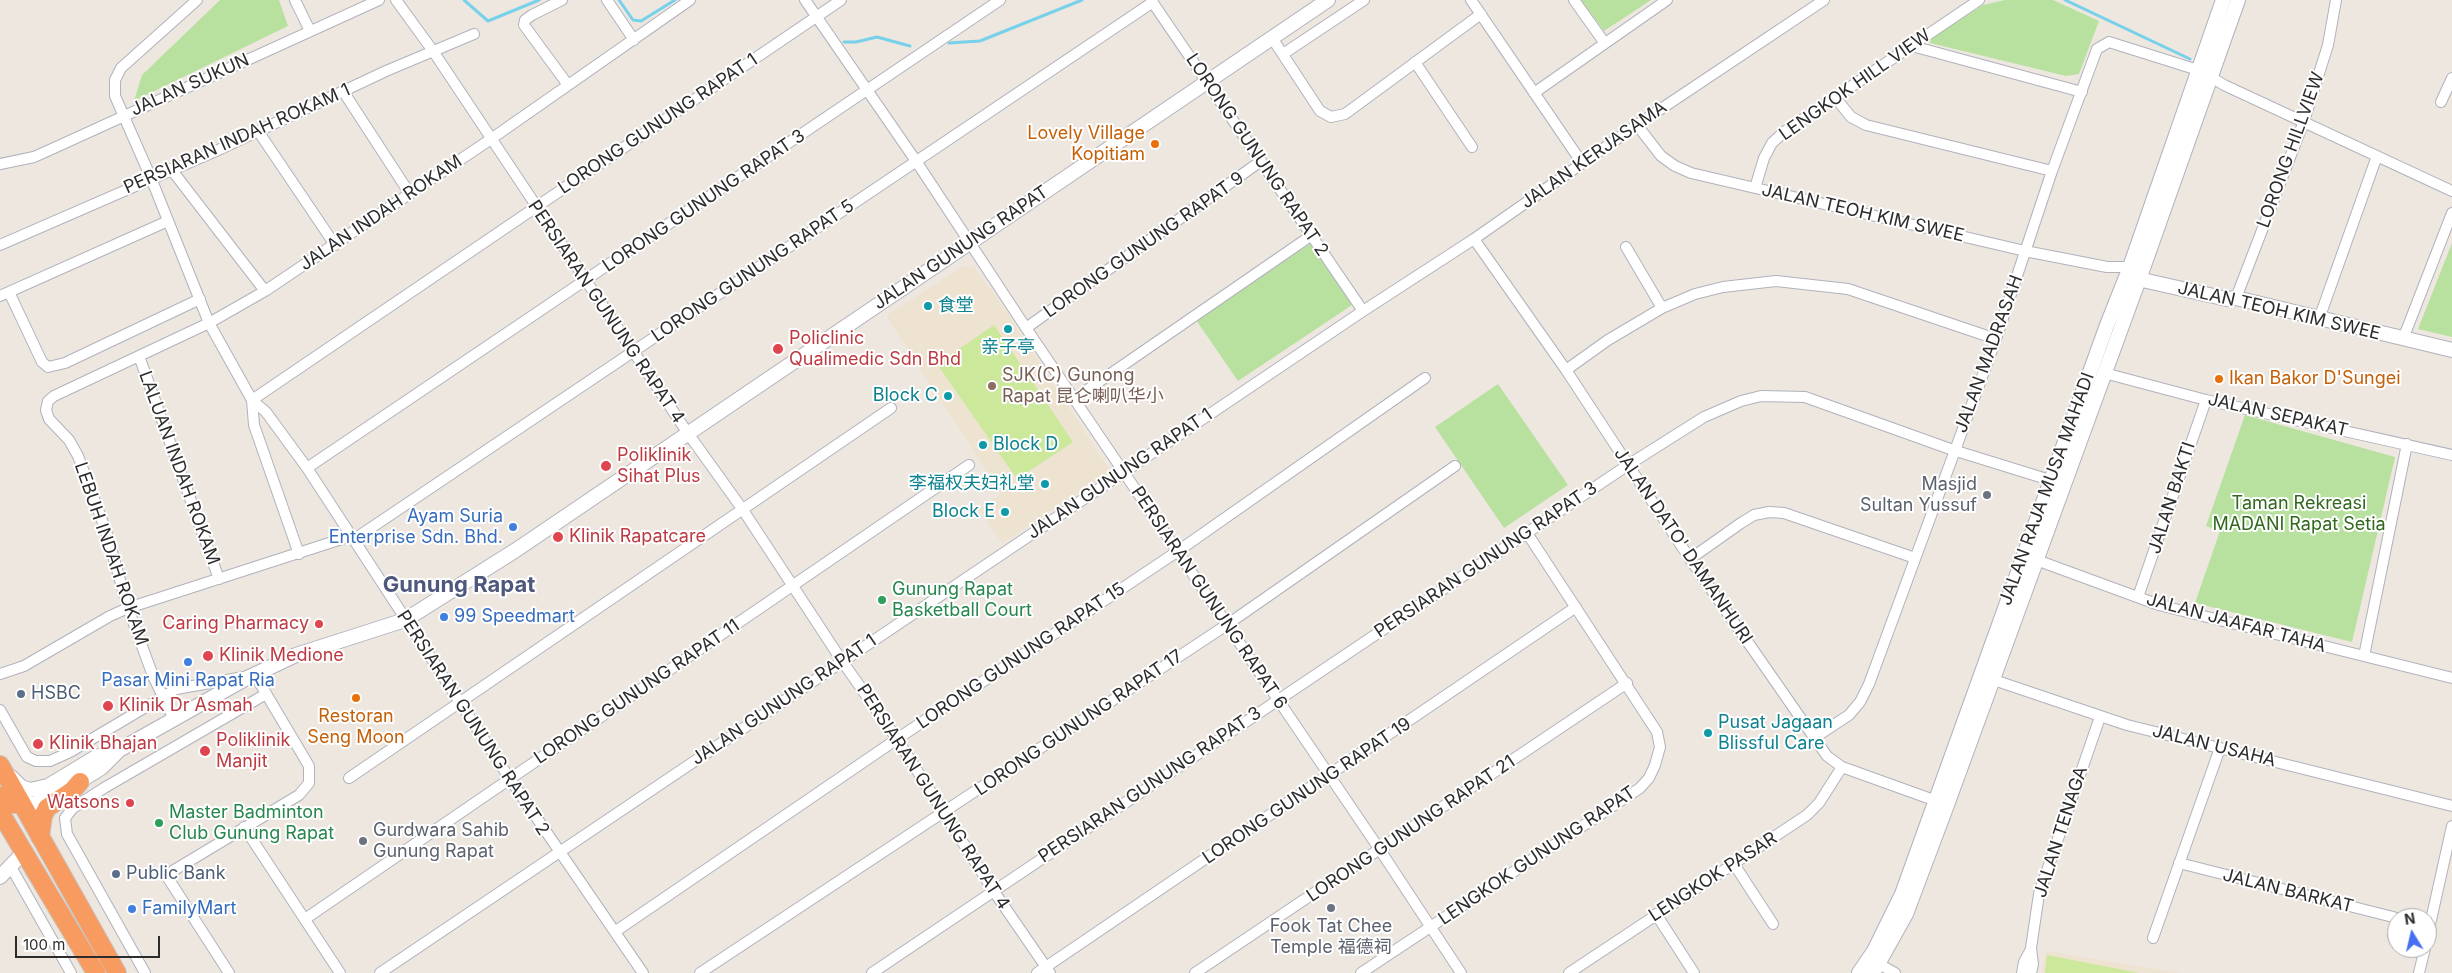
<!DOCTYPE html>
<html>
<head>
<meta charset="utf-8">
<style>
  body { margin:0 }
  #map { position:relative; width:2452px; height:973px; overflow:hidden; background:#ede7e0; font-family:Inter,sans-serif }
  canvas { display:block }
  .north { position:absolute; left:2387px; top:908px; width:50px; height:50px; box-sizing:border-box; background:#fff; border:1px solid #ababab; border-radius:50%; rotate:351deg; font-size:14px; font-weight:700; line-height:20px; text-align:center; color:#2c2c2c }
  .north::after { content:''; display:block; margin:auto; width:18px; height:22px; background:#476ff3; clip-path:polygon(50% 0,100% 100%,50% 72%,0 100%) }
  .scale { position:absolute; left:15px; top:936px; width:145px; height:22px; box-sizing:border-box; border:2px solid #2c2c2c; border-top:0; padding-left:6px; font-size:15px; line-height:18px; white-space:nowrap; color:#2c2c2c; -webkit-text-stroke:4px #fff; paint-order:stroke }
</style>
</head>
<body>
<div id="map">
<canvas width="2452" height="973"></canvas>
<div class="north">N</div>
<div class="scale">100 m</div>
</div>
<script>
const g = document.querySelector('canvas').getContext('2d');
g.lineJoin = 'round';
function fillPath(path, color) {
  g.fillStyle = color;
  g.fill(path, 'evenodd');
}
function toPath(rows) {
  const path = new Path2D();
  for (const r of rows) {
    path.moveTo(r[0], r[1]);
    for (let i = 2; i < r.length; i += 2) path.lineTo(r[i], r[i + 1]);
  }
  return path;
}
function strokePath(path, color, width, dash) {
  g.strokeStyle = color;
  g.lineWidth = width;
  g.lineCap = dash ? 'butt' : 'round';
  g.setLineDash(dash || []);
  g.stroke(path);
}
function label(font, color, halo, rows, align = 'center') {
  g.font = font + ' Inter,"Noto Sans SC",sans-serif';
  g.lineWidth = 4;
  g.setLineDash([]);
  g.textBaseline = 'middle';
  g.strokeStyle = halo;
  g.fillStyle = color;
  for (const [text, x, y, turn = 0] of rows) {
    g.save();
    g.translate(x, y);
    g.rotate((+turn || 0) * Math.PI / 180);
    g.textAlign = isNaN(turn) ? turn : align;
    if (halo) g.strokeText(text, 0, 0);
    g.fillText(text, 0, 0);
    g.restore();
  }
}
fillPath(toPath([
  [962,267,974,267,997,298,1108,467,1106,475,1002,543,979,509,1001,494,886,316],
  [2046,951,2181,973,2042,973]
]), '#eee3d0');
fillPath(toPath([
  [220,0,279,0,288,26,134,101,142,75],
  [1581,0,1651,0,1604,31],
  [2005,0,2053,0,2099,21,2079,74,2066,76,1926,42,1983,5],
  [2452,243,2452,337,2418,329],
  [1310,244,1352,305,1238,381,1196,320],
  [1498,384,1568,485,1504,528,1435,427],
  [2245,415,2395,457,2352,642,2195,603,2220,531,2206,526]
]), '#b8e19f');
fillPath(toPath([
  [994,325,1073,442,1017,479,937,364],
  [2047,955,2139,973,2045,973]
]), '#cbe89b');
strokePath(toPath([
  [464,0,488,21,539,0],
  [619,0,633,20,641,21,675,0],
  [2065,0,2190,59],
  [844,42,856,42,877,37,910,46],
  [949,43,980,41,1082,0]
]), '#77d1ea', 3);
const street = toPath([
  [197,0,121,68,115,80,115,96,151,178,209,323,252,400,266,412,307,468,510,779,643,973],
  [295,0,310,31],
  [396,0,433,51,687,432,743,510,842,661,897,739,993,890,1050,973],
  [562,0,532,15,525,20,524,25,568,85],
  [607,0,634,40],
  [805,0,916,161,1026,328,1380,850,1461,973],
  [1151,0,1363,311],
  [1471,0,1582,163],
  [1574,0,1604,42],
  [1272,38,1320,111,1331,117,1345,114,1481,14],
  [1912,46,2082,92],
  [1283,54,1364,0],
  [1415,62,1472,147],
  [2211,77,2224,85,2452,191],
  [343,91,410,194],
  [1534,93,1667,0],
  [1834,96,1851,117,1866,125,2052,171],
  [2441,102,2452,78],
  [1637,125,1661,156,1675,166,1691,173,2025,251,2107,267,2130,267],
  [258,131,335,245],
  [0,164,34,157,54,148,379,0],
  [171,169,265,291],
  [1755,188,1764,158,1772,143,1784,132,1979,0],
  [1474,239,1566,370,1690,559,1827,756,1842,767,1942,803],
  [0,245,216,151,386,71,474,34],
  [1626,247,1662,308],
  [9,292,42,362,48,367,65,363,200,299],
  [0,296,168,221],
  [2236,298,2304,121,2328,45,2336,0],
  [2319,319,2377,156],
  [1026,328,1261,161],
  [2403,339,2452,213],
  [139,356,219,579],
  [1566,370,1608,340,1662,308,1695,294,1723,287,1776,281,1848,289,1996,339],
  [2104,373,2206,400,2452,455],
  [1074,399,1312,235],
  [252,400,841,0],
  [252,400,254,425,299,554],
  [307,468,1000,0],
  [353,540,1153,2],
  [2031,558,2159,605,2452,678],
  [1690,559,1741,523,1754,515,1769,512,1784,513,1915,558],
  [2138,597,2206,400],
  [2364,656,2407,444],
  [0,674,24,666,110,616,128,608,351,536],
  [1988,678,2127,725,2452,806],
  [0,710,27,757,36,761,50,761,70,752,176,689,255,675,309,766,309,783,299,795,166,875,229,973],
  [174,719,153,676,128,608,106,531,78,456,69,440,49,419,46,410,48,401,54,396,209,323,265,291,491,139,690,0],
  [1814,738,1849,715,1860,702,1869,684,1996,339,2052,171,2097,49,2109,42,2198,70],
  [349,778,891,408],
  [244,827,340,973],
  [2179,863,2397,918],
  [1734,864,1773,924],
  [11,867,71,973],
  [1656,914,1694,973],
  [305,919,969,465],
  [616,931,897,739,1178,551,1425,378],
  [2153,938,2220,748],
  [2427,938,2452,826],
  [1879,964,1895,973],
  [145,973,67,834,65,818,73,808,104,788,266,694],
  [380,973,1363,311,1474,239,1637,125,1824,0],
  [700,973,1228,624,1455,466],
  [872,973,1628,465,1704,417,1741,401,1761,396,1805,397,1953,450,2050,480],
  [1037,973,1576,607],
  [1195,973,1627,683],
  [1361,973,1640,788,1649,778,1655,765,1660,747,1657,732,1527,533],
  [1569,973,1807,815,1819,803,1842,767],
  [2022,973,2024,962,2031,949],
  [2031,973,2033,964,2031,948,2039,894,2100,717],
  [2419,973,2425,948]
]);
const secondary = toPath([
  [2129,277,2227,299,2236,298,2452,350],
  [11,777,21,787,30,790,48,786,96,757,121,749,245,679,296,655,405,620,516,550,1328,0],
  [21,804,33,804,56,796,101,768,117,752],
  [0,877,24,852],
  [1859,973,1874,951,1902,894,2107,325,2130,267,2223,0],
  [1873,973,1906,914,1947,805,2142,271,2238,0]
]);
const highway = toPath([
  [0,765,117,973],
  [0,796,8,804,21,804],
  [0,812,96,973],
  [40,837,43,816,47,808,72,791,80,782]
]);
strokePath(street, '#b0b2bc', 12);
strokePath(secondary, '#b0b2bc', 16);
strokePath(highway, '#c8c8c8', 20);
strokePath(street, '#fff', 10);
strokePath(secondary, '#fff', 14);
strokePath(highway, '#f89b60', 18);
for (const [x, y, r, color] of [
  [1155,144,5,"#e8710a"],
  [928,306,5,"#0f9aa8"],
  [1008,329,5,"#0f9aa8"],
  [778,349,6,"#e0444e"],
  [2219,379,5,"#e8710a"],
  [992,386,5,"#8d6e63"],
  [948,396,5,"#0f9aa8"],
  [983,445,5,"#0f9aa8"],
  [606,466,6,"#e0444e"],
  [1045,484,5,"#0f9aa8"],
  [1987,495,5,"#6b7280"],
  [1005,512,5,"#0f9aa8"],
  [513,527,5,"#3f7fe0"],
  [558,537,6,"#e0444e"],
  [882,600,5,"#2e9e5b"],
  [444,617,5,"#3f7fe0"],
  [319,624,5,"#e0444e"],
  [208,656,6,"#e0444e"],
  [188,662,5,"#3f7fe0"],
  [21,694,5,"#5c6f8a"],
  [356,698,5,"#e8710a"],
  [108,706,6,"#e0444e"],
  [1708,733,5,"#0f9aa8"],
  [38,744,6,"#e0444e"],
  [205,751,6,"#e0444e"],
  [130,803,5,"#e0444e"],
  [159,823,5,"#2e9e5b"],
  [363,841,5,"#6b7280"],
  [116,874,5,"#5c6f8a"],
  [1331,908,5,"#6b7280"],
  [132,909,5,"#3f7fe0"]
]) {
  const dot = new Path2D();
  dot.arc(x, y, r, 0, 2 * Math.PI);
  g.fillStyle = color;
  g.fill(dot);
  strokePath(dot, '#fff', 2);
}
label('18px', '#2c2c2c', '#fff', [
  ["JALAN SUKUN",190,85,-24],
  ["LENGKOK HILL VIEW",1855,85,-35],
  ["LORONG GUNUNG RAPAT 1",658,124,-34],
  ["PERSIARAN INDAH ROKAM 1",237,139,-24],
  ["LORONG HILLVIEW",2291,150,-70],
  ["LORONG GUNUNG RAPAT 2",1257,155,56],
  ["JALAN KERJASAMA",1594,155,-35],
  ["LORONG GUNUNG RAPAT 3",704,201,-34],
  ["JALAN INDAH ROKAM",381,213,-34],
  ["JALAN TEOH KIM SWEE",1863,213,13],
  ["LORONG GUNUNG RAPAT 9",1144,245,-35],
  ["JALAN GUNUNG RAPAT",961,248,-34],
  ["LORONG GUNUNG RAPAT 5",753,271,-34],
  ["JALAN TEOH KIM SWEE",2279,311,13],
  ["PERSIARAN GUNUNG RAPAT 4",606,312,56],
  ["JALAN MADRASAH",1989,354,-70],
  ["JALAN SEPAKAT",2278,415,13],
  ["LALUAN INDAH ROKAM",179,468,70],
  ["JALAN GUNUNG RAPAT 1",1120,474,-34],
  ["JALAN RAJA MUSA MAHADI",2047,489,-70],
  ["JALAN BAKTI",2172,498,-72],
  ["JALAN DATO' DAMANHURI",1683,546,56],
  ["LEBUH INDAH ROKAM",111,554,71],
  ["PERSIARAN GUNUNG RAPAT 3",1486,560,-34],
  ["PERSIARAN GUNUNG RAPAT 6",1209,598,56],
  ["JALAN JAAFAR TAHA",2236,623,15],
  ["LORONG GUNUNG RAPAT 15",1021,656,-34],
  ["LORONG GUNUNG RAPAT 11",637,692,-34],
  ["JALAN GUNUNG RAPAT 1",784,700,-34],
  ["PERSIARAN GUNUNG RAPAT 2",473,723,57],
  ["LORONG GUNUNG RAPAT 17",1079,723,-34],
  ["JALAN USAHA",2214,746,14],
  ["PERSIARAN GUNUNG RAPAT 3",1150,785,-34],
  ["LORONG GUNUNG RAPAT 19",1307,791,-34],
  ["PERSIARAN GUNUNG RAPAT 4",933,797,57],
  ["LORONG GUNUNG RAPAT 21",1411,829,-34],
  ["JALAN TENAGA",2061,832,-72],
  ["LENGKOK GUNUNG RAPAT",1537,856,-34],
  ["LENGKOK PASAR",1713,877,-33],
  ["JALAN BARKAT",2288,891,14]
]);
label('18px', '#c56008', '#fff', [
  ["Lovely Village",1145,134],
  ["Kopitiam",1145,155],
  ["Ikan Bakor D'Sungei",2229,379,"left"],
  ["Restoran",356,717,"center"],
  ["Seng Moon",356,738,"center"]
], 'right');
label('18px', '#0d838f', '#fff', [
  ["食堂",938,306],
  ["亲子亭",1008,348,"center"],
  ["Block C",938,396,"right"],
  ["Block D",993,445],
  ["李福权夫妇礼堂",1035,484,"right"],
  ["Block E",995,512,"right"],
  ["Pusat Jagaan",1718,723],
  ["Blissful Care",1718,744]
], 'left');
label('18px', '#be3a42', '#fff', [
  ["Policlinic",789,339],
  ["Qualimedic Sdn Bhd",789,360],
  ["Poliklinik",617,456],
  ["Sihat Plus",617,477],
  ["Klinik Rapatcare",569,537],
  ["Caring Pharmacy",309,624,"right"],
  ["Klinik Medione",219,656],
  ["Klinik Dr Asmah",119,706],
  ["Poliklinik",216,741],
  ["Manjit",216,762],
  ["Klinik Bhajan",49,744],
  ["Watsons",120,803,"right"]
], 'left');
label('18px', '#785e54', '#fff', [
  ["SJK(C) Gunong",1002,376],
  ["Rapat 昆仑喇叭华小",1002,397]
], 'left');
label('18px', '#5b616d', '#fff', [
  ["Masjid",1977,485],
  ["Sultan Yussuf",1977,506],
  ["Gurdwara Sahib",373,831,"left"],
  ["Gunung Rapat",373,852,"left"],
  ["Fook Tat Chee",1331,927,"center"],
  ["Temple 福德祠",1331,948,"center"]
], 'right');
label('18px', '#31681e', '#fff', [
  ["Taman Rekreasi",2299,504],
  ["MADANI Rapat Setia",2299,525]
]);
label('18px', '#366cbe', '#fff', [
  ["Ayam Suria",503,517,"right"],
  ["Enterprise Sdn. Bhd.",503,538,"right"],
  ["99 Speedmart",454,617],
  ["Pasar Mini Rapat Ria",188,681,"center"],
  ["FamilyMart",142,909]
], 'left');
label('18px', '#27864d', '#fff', [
  ["Gunung Rapat",892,590],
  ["Basketball Court",892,611],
  ["Master Badminton",169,813],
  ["Club Gunung Rapat",169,834]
], 'left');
label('18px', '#4e5e75', '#fff', [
  ["HSBC",31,694],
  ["Public Bank",126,874]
], 'left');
label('bold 22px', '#4e587c', '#fff', [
  ["Gunung Rapat",459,585]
]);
</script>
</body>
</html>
